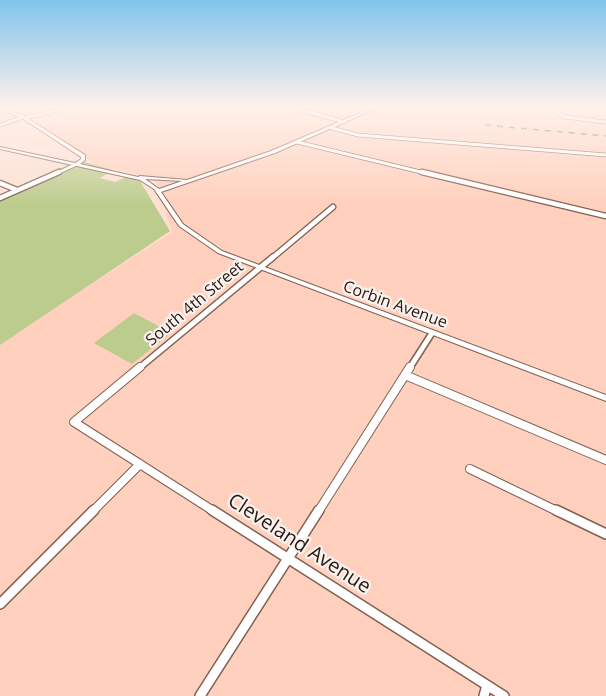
<!DOCTYPE html>
<html>
<head>
<meta charset="utf-8">
<style>
  body { margin:0 }
  canvas { display:block; background:#fedfd2 }
</style>
</head>
<body>
<canvas width="606" height="696"></canvas>
<script>
const g = document.querySelector('canvas').getContext('2d');
g.lineJoin = 'round';
function fillPath(path, color) {
  g.fillStyle = color;
  g.fill(path, 'evenodd');
}
function toPath(rows) {
  const path = new Path2D();
  for (const r of rows) {
    path.moveTo(r[0], r[1]);
    for (let i = 2; i < r.length; i += 2) path.lineTo(r[i], r[i + 1]);
  }
  return path;
}
function strokePath(path, color, width, dash) {
  g.strokeStyle = color;
  g.lineWidth = width;
  g.lineCap = dash ? 'butt' : 'round';
  g.setLineDash(dash || []);
  g.stroke(path);
}
function label(font, color, halo, rows, align = 'center') {
  g.font = font + ' "Open Sans",sans-serif';
  g.lineWidth = 4.5;
  g.setLineDash([]);
  g.textBaseline = 'middle';
  g.strokeStyle = halo;
  g.fillStyle = color;
  for (const [text, x, y, turn = 0] of rows) {
    g.save();
    g.translate(x, y);
    g.rotate((+turn || 0) * Math.PI / 180);
    g.textAlign = isNaN(turn) ? turn : align;
    if (halo) g.strokeText(text, 0, 0);
    g.fillText(text, 0, 0);
    g.restore();
  }
}
fillPath(toPath([
  [99,107,606,107,606,696,0,696,0,343,172,232,155,178,98,166,40,126,59,121,56,118]
]), '#fed0bd');
fillPath(toPath([
  [79,160,113,170,100,178,115,182,126,177,140,181,170,231,0,345,0,196],
  [134,313,171,333,132,364,94,343]
]), '#bccc8d');
strokePath(toPath([
  [160,107,167,111]
]), '#84dbf2', 1.5);
const minorFar4 = toPath([
  [292,107,344,122],
  [555,107,559,114,565,117,606,122],
  [2,109,8,107],
  [25,118,70,107],
  [0,125,23,117],
  [332,128,358,135,606,155],
  [297,142,429,174],
  [55,174,77,164]
]);
const minorFar3 = toPath([
  [422,172,606,216],
  [0,183,17,190],
  [0,198,59,172],
  [271,259,333,207]
]);
const minorFar2 = toPath([
  [138,369,273,257],
  [409,369,432,333]
]);
const minorFar1 = toPath([
  [140,367,74,422,215,512],
  [405,375,606,460],
  [470,469,559,512],
  [92,512,140,464],
  [318,512,410,367]
]);
const minor = toPath([
  [212,510,504,696],
  [556,510,606,534],
  [0,604,94,510],
  [200,696,319,510],
  [484,696,487,685]
]);
const tertiary = toPath([
  [0,107,24,116,85,155,85,160,80,164,138,177,140,176,187,180,271,151,374,107,379,107,275,153,161,192,183,224,222,251,606,395,606,401,218,253,179,226,154,189,140,180,0,149,0,147,75,163,81,159,81,157,22,118,0,109,0,107],
  [145,179,182,181,159,189,145,179]
]);
strokePath(minorFar4, '#816052', 4.5);
strokePath(minorFar3, '#816052', 7);
strokePath(minorFar2, '#816052', 8);
strokePath(minorFar1, '#816052', 10);
strokePath(minor, '#816052', 12);
strokePath(tertiary, '#816052', 2);
strokePath(minorFar4, '#fff', 3);
strokePath(minorFar3, '#fff', 4.5);
strokePath(minorFar2, '#fff', 5);
strokePath(minorFar1, '#fff', 8);
strokePath(minor, '#fff', 9);
fillPath(tertiary, '#fff');
strokePath(toPath([
  [485,125,606,136]
]), '#705d55', 1.5, [6, 6]);
const sky = g.createLinearGradient(0, 0, 0, 205);
sky.addColorStop(0, '#80c4ec');
sky.addColorStop(0.52, '#fff1eb');
sky.addColorStop(1, '#fff1eb00');
g.fillStyle = sky;
g.fillRect(0, 0, 606, 205);
label('16px', '#261913', '#faf2ee', [
  ["South 4th Street",195,304,-40],
  ["Corbin Avenue",395,305,20]
]);
label('20px', '#261913', '#faf2ee', [
  ["Cleveland Avenue",299,544,33]
]);
</script>
</body>
</html>
